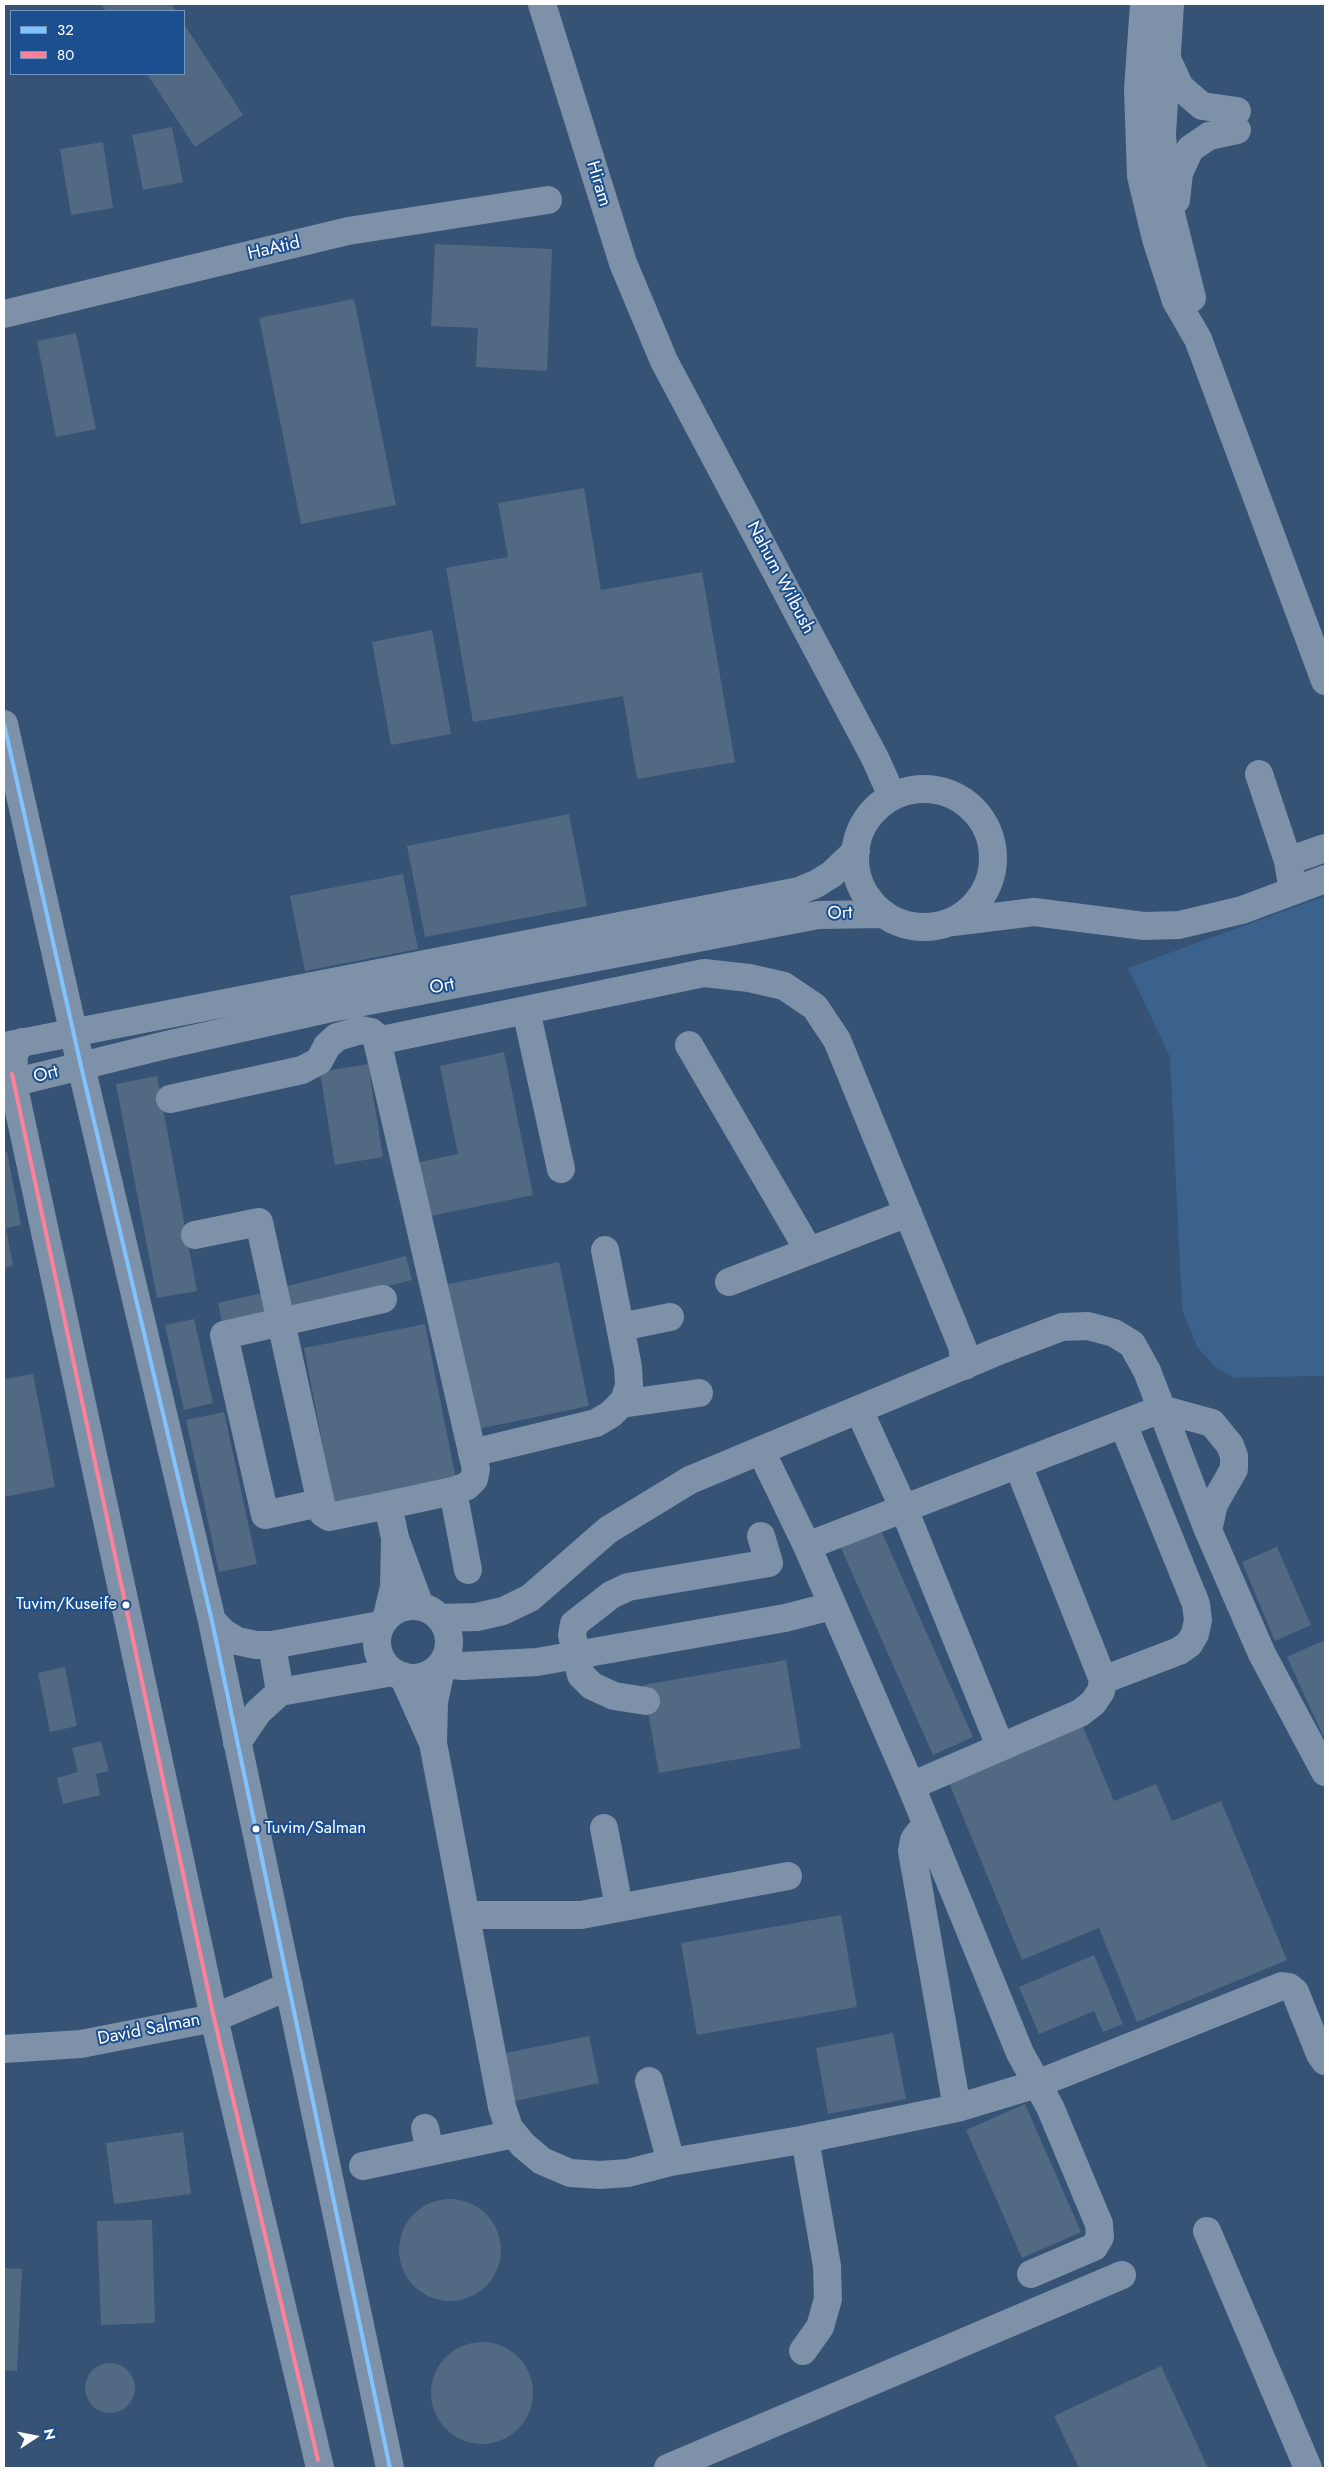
<!DOCTYPE html>
<html>
<head>
<meta charset="utf-8">
<style>
  body { margin:0 }
  #map { position:relative; width:1329px; height:2472px; overflow:hidden; background:#365274; font-family:Jost,sans-serif }
  canvas { display:block }
  .frame { position:absolute; inset:0; border:5px solid #fff; pointer-events:none }
  .legend { position:absolute; left:10px; top:10px; width:175px; height:65px; box-sizing:border-box; background:#1b4f8f; border:1px solid #7695bc; margin:0; padding:6px 9px; list-style:none; font-size:15px; color:#fff }
  .legend li { display:flex; align-items:center; gap:10px; height:25px }
  .legend b { width:25px; border:1px solid #7695bc }
  .north { position:absolute; left:10px; top:2412px; width:50px; height:50px; -webkit-text-stroke:4px #1b4f8f; paint-order:stroke; rotate:79deg; font-size:14px; font-weight:700; line-height:20px; text-align:center; color:#fff }
  .north::after { content:''; display:block; margin:auto; width:18px; height:22px; background:#fff; clip-path:polygon(50% 0,100% 100%,50% 72%,0 100%) }
</style>
</head>
<body>
<div id="map">
<canvas width="1329" height="2472"></canvas>
<div class="frame"></div>
<ul class="legend">
<li><b style="height:6px;background:#80c4ff"></b>32</li>
<li><b style="height:6px;background:#ff8098"></b>80</li>
</ul>
<div class="north">N</div>
</div>
<script>
const g = document.querySelector('canvas').getContext('2d');
g.lineJoin = 'round';
function fillPath(path, color) {
  g.fillStyle = color;
  g.fill(path, 'evenodd');
}
function toPath(rows) {
  const path = new Path2D();
  for (const r of rows) {
    if (r.length === 3) {
      path.moveTo(r[0] + r[2], r[1]);
      path.arc(r[0], r[1], r[2], 0, 2 * Math.PI);
      continue;
    }
    path.moveTo(r[0], r[1]);
    for (let i = 2; i < r.length; i += 2) path.lineTo(r[i], r[i + 1]);
  }
  return path;
}
function strokePath(path, color, width, dash) {
  g.strokeStyle = color;
  g.lineWidth = width;
  g.lineCap = dash ? 'butt' : 'round';
  g.setLineDash(dash || []);
  g.stroke(path);
}
function label(font, color, halo, rows, align = 'center') {
  g.font = font + ' Jost,sans-serif';
  g.lineWidth = 4;
  g.setLineDash([]);
  g.textBaseline = 'middle';
  g.strokeStyle = halo;
  g.fillStyle = color;
  for (const [text, x, y, turn = 0] of rows) {
    g.save();
    g.translate(x, y);
    g.rotate((+turn || 0) * Math.PI / 180);
    g.textAlign = isNaN(turn) ? turn : align;
    if (halo) g.strokeText(text, 0, 0);
    g.fillText(text, 0, 0);
    g.restore();
  }
}
fillPath(toPath([
  [1325,896,1325,1376,1234,1378,1214,1366,1197,1347,1182,1309,1170,1057,1128,968]
]), '#3b618d');
fillPath(toPath([
  [1325,1376,1325,1379,1241,1380,1234,1378]
]), '#365274');
fillPath(toPath([
  [101,4,171,4,176,11,106,11],
  [184,24,243,115,195,147,147,74,184,74],
  [172,127,183,182,143,190,132,135],
  [103,142,113,208,71,215,60,149],
  [435,244,552,249,547,371,476,367,478,328,431,326],
  [354,299,396,505,301,524,259,318],
  [76,333,96,429,56,437,37,341],
  [584,488,601,590,702,572,735,762,637,779,623,696,473,722,446,568,508,557,498,503],
  [432,630,451,734,391,745,372,642],
  [569,814,587,906,425,937,407,846],
  [403,874,418,949,305,971,290,896],
  [504,1052,533,1195,426,1217,415,1163,458,1154,440,1066],
  [368,1064,383,1157,335,1165,320,1072],
  [157,1076,197,1291,157,1298,116,1084],
  [7,1151,21,1225,6,1228,13,1266,4,1268,4,1152],
  [406,1256,412,1280,290,1311,284,1287],
  [559,1262,589,1406,473,1430,443,1285],
  [271,1291,276,1315,223,1327,218,1303],
  [194,1319,213,1403,184,1410,165,1325],
  [425,1324,457,1484,335,1508,304,1348],
  [33,1374,55,1487,4,1497,4,1379],
  [224,1412,257,1564,219,1572,186,1420],
  [880,1528,973,1737,933,1755,840,1546],
  [1277,1547,1311,1625,1275,1641,1242,1562],
  [1323,1641,1325,1647,1325,1740,1287,1657],
  [786,1660,801,1748,659,1773,643,1685],
  [65,1667,77,1726,50,1732,38,1673],
  [1081,1722,1114,1801,1156,1784,1172,1821,1221,1801,1287,1960,1137,2022,1099,1928,1022,1960,947,1778],
  [101,1741,109,1771,96,1774,100,1795,63,1804,57,1778,78,1772,72,1748],
  [841,1915,857,2007,697,2035,681,1943],
  [1094,1955,1123,2024,1103,2032,1094,2011,1039,2034,1019,1987],
  [893,2033,906,2099,828,2114,816,2048],
  [589,2036,599,2083,511,2102,501,2054],
  [1025,2104,1081,2232,1022,2258,966,2130],
  [183,2132,191,2194,114,2204,106,2143],
  [450,2250,51],
  [152,2220,155,2323,101,2325,97,2221],
  [4,2268,22,2269,17,2371,4,2370],
  [482,2393,51],
  [110,2388,25],
  [1161,2366,1208,2468,1079,2468,1054,2416]
]), '#526984');
strokePath(toPath([
  [542,4,623,263,664,361,875,758,892,796],
  [1144,4,1138,90,1141,176,1156,239,1176,301,1198,339,1325,681],
  [1170,4,1162,134,1166,194,1192,298],
  [1166,57,1180,87,1202,106,1237,111],
  [1176,200,1179,173,1190,149,1209,136,1237,130],
  [4,314,348,231,548,200],
  [4,724,81,1066,212,1621,390,2468],
  [1259,774,1288,861,1293,891],
  [924,858,69],
  [1288,861,1325,848],
  [953,922,1034,912,1144,926,1179,925,1242,910,1325,879],
  [526,1010,561,1169],
  [377,1041,704,973,749,978,784,986,815,1007,837,1040,962,1346,965,1366],
  [22,1042,14,1053,13,1083,214,2018,320,2468],
  [689,1045,809,1251],
  [5,1046,799,891,816,884,832,874,856,851],
  [4,1085,166,1045,331,1008,818,915,884,914],
  [170,1099,302,1070,319,1061,327,1046,337,1037,361,1030,371,1032,376,1036,476,1469,474,1479,467,1486,453,1491,388,1505,395,1538],
  [195,1235,259,1222,323,1513,329,1517,388,1505],
  [729,1282,908,1213],
  [621,1327,670,1317],
  [621,1404,699,1393],
  [859,1410,904,1509,1000,1746],
  [761,1451,807,1546,911,1786,1020,2053,1050,2107,1099,2224,1100,2237,1094,2247,1031,2274],
  [472,1453,596,1423,611,1414,624,1401,629,1386,628,1367,605,1250],
  [453,1491,468,1570],
  [319,1503,265,1515,224,1335,383,1299],
  [807,1546,1161,1409,1212,1423,1230,1445,1234,1456,1234,1469,1214,1504,1208,1530],
  [413,1642,36],
  [387,1616,394,1587,395,1538,420,1606],
  [440,1618,477,1617,503,1611,530,1598,608,1530,690,1480,996,1352,1062,1327,1088,1326,1114,1333,1132,1344,1147,1371,1208,1530,1262,1654,1325,1772],
  [212,1621,224,1633,237,1641,256,1645,272,1645,380,1625],
  [272,1645,280,1692],
  [403,1676,433,1743,434,1702,442,1664,463,1666,537,1662,785,1618,832,1606],
  [1103,1680,1179,1651,1189,1644,1195,1634,1198,1620,1196,1604,1123,1424],
  [646,1701,614,1696,592,1686,581,1675,572,1635,574,1624,611,1595,628,1587,769,1563,761,1536],
  [237,1743,258,1712,280,1692,393,1672],
  [433,1743,502,2107,509,2128,523,2145,542,2161,570,2173,600,2175,628,2173,671,2162,801,2140,957,2108,1037,2084,1282,1986,1289,1987,1295,1992,1320,2054,1325,2061],
  [911,1786,1080,1713,1093,1703,1101,1691,1103,1680,1018,1465],
  [604,1828,619,1907],
  [928,1828,919,1833,914,1840,912,1851,957,2108],
  [466,1915,581,1915,788,1876],
  [4,2049,81,2044,214,2018,289,1986],
  [649,2081,671,2162],
  [425,2128,430,2152],
  [363,2166,514,2134],
  [1207,2231,1308,2468],
  [803,2351,820,2327,828,2299,827,2266,805,2139],
  [668,2468,1122,2275]
]), '#7d92a8', 28);
strokePath(toPath([
  [4,724,81,1066,212,1621,390,2468]
]), '#80c4ff', 4);
strokePath(toPath([
  [12,1074,214,2018,318,2460]
]), '#ff8098', 4);
for (const [x, y, r, color] of [
  [126,1605,4.5,"#fff"],
  [256,1829,4.5,"#fff"]
]) {
  const dot = new Path2D();
  dot.arc(x, y, r, 0, 2 * Math.PI);
  g.fillStyle = color;
  g.fill(dot);
  strokePath(dot, '#1b4f8f', 2);
}
label('17px', '#fff', '#1b4f8f', [
  ["Tuvim/Kuseife",117,1605],
  ["Tuvim/Salman",265,1829,"left"]
], 'right');
label('18px', '#fff', '#1b4f8f', [
  ["Hiram",598,184,73],
  ["HaAtid",274,249,-13],
  ["Nahum Wilbush",780,578,62],
  ["Ort",840,914,-2],
  ["Ort",442,987,-11],
  ["Ort",46,1075,-14],
  ["David Salman",149,2030,-11]
]);
</script>
</body>
</html>
